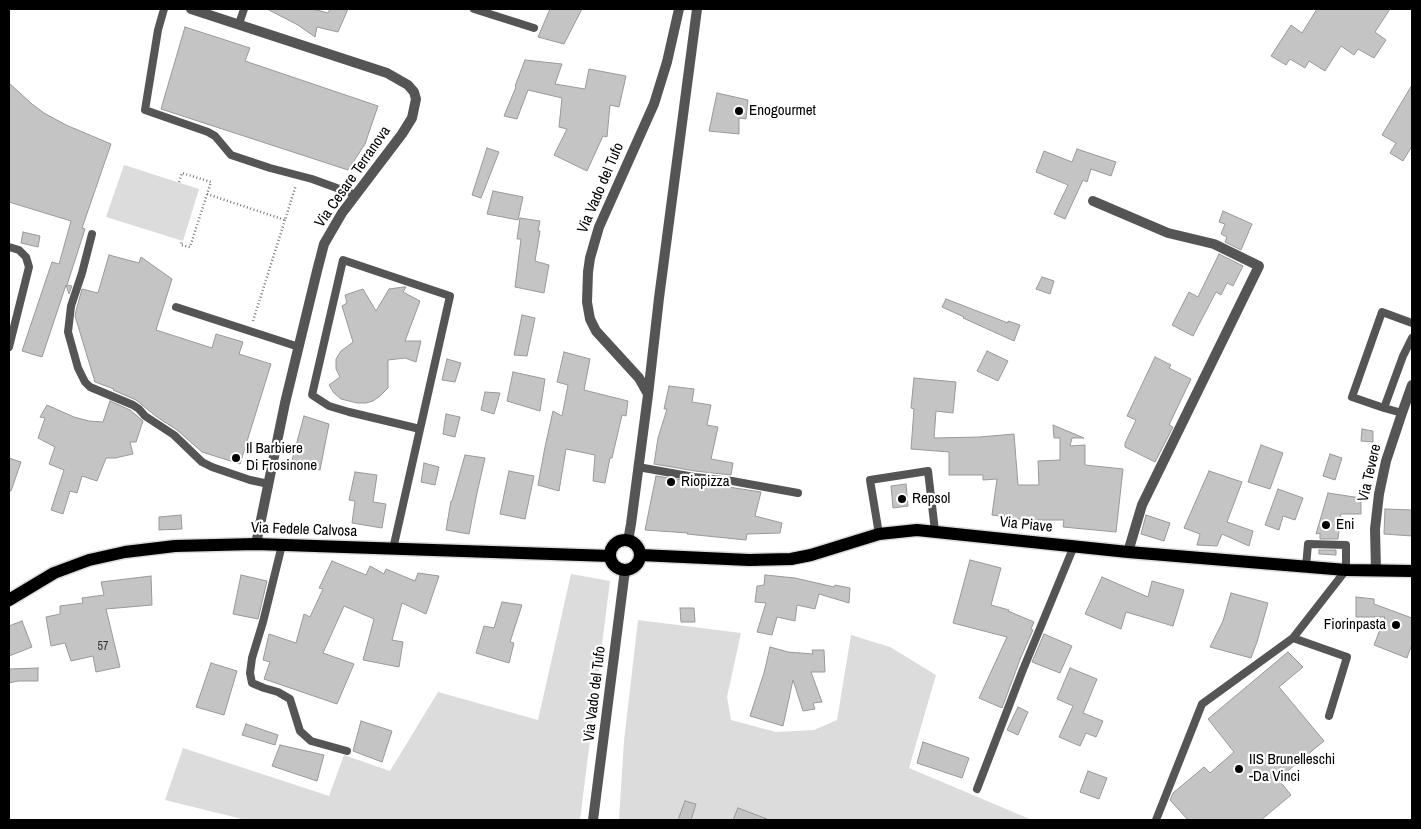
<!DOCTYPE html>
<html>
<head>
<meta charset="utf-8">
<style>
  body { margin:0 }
  #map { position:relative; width:1421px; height:829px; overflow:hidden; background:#fff; font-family:"Archivo Narrow",sans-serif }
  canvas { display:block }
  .frame { position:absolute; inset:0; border:10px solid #000; pointer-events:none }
</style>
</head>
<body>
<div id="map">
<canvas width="1421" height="829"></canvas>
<div class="frame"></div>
</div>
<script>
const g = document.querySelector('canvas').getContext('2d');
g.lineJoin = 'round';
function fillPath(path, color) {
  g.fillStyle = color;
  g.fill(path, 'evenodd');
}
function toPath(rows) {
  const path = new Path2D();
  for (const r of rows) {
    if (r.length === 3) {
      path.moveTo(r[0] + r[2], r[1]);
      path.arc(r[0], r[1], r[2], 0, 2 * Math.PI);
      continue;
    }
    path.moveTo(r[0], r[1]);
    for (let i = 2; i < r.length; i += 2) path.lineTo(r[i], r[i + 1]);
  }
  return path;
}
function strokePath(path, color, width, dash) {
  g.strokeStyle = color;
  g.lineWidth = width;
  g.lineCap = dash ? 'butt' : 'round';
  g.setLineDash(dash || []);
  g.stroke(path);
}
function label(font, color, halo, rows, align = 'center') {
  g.font = font + ' "Archivo Narrow",sans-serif';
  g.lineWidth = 4.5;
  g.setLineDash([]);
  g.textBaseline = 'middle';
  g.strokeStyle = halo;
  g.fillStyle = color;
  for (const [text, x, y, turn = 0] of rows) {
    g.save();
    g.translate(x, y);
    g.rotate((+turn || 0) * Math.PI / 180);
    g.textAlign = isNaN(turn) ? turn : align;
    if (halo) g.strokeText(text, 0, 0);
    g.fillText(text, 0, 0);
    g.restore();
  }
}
fillPath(toPath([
  [124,165,199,189,183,241,106,217],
  [571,574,610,581,580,820,246,820,165,800,183,748,329,796,344,755,390,771,438,692,538,720],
  [638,620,741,633,727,697,731,720,776,732,814,730,837,720,851,635,890,647,936,675,909,768,1032,820,621,820,619,819,624,741]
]), '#dcdcdc');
const building = toPath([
  [267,9,313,9,328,13,330,9,348,9,338,32,317,27,315,37,298,25,267,9],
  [550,9,582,9,564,44,538,37,550,9],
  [1317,9,1390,9,1375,32,1386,40,1374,58,1358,49,1354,55,1341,46,1325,71,1309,61,1305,68,1290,59,1286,65,1271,56,1291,25,1302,33,1317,9],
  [185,27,250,48,245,61,378,106,365,144,348,170,161,109,185,27],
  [525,60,562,64,555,84,585,89,589,69,626,76,619,107,610,105,607,137,603,136,587,171,554,155,567,129,559,127,562,98,528,90,517,119,504,116,516,87,515,86,525,60],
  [9,83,32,104,44,113,66,125,111,144,82,228,85,229,67,285,72,286,69,294,66,285,42,357,22,351,52,262,59,264,71,221,9,202,9,83],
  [1412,85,1412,146,1403,161,1390,153,1396,143,1382,135,1412,85],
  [717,93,748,100,746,119,739,118,739,134,709,131,717,93],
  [487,148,499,152,481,198,472,195,487,148],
  [1077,149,1116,162,1111,176,1091,169,1087,182,1083,180,1065,219,1054,214,1068,185,1036,172,1044,151,1072,162,1077,149],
  [493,191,523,197,518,220,487,214,493,191],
  [1223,211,1252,224,1241,250,1225,242,1227,237,1221,234,1225,224,1219,222,1223,211],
  [520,218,540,221,538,231,540,231,535,261,549,265,544,293,515,287,521,239,517,239,520,218],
  [23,232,40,236,38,247,21,243,23,232],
  [1219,254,1243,266,1233,286,1227,283,1221,295,1216,292,1193,336,1172,325,1189,292,1198,297,1219,254],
  [109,255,139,263,141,257,172,279,156,330,212,348,216,334,243,342,239,354,271,364,240,464,202,452,177,430,157,417,136,400,113,390,114,389,95,382,75,316,77,307,82,289,98,293,109,255],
  [1042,277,1054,281,1050,294,1036,289,1042,277],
  [404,287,406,287,403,292,420,301,405,341,421,341,416,362,405,358,388,360,388,388,380,396,373,401,366,403,357,403,341,399,334,393,329,385,340,377,336,369,336,359,341,351,353,342,342,306,347,303,345,295,363,289,376,311,389,289,404,287],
  [946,299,1008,323,1008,321,1020,325,1014,341,963,318,964,317,942,307,946,299],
  [522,315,535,318,527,356,514,355,522,315],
  [987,351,1008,361,998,381,977,371,987,351],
  [564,352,590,359,584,390,628,401,626,416,622,415,612,458,610,458,605,483,593,481,595,455,566,449,559,491,538,485,545,447,553,411,562,416,568,385,557,382,564,352],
  [1155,357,1171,365,1169,368,1191,379,1169,425,1173,427,1155,462,1125,447,1125,443,1136,420,1127,416,1155,357],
  [447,359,461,363,455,382,442,380,447,359],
  [513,372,545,379,540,411,507,401,513,372],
  [914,378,956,382,953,413,936,411,934,438,980,437,1014,434,1018,485,1039,485,1038,461,1060,460,1060,438,1054,438,1053,425,1084,438,1072,438,1070,446,1085,445,1085,465,1123,469,1116,532,1063,527,1064,520,1026,520,992,515,997,479,983,480,983,475,949,475,949,452,911,449,914,409,911,408,914,378],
  [669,386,694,389,692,402,711,405,707,425,718,427,711,459,733,463,731,475,695,471,654,464,658,438,667,409,664,409,669,386],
  [485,392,500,393,494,414,481,410,485,392],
  [110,401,130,410,143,421,136,442,130,442,133,454,115,458,106,458,97,481,82,476,77,493,70,491,63,514,51,510,64,470,49,464,55,447,38,438,45,418,40,417,47,405,74,417,89,421,103,422,110,401],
  [446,414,460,417,455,437,443,434,446,414],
  [304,416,329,424,320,470,291,464,304,416],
  [1362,429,1373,431,1373,442,1361,441,1362,429],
  [1261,445,1283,453,1270,489,1248,482,1261,445],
  [1330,454,1342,458,1335,480,1323,476,1330,454],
  [465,455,485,458,477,493,469,534,446,530,451,501,452,501,465,455],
  [9,458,21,462,11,491,9,491,9,458],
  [424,463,439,467,435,485,421,482,424,463],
  [509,471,534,476,525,519,500,514,509,471],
  [1209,471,1242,482,1227,522,1253,531,1249,546,1222,534,1217,546,1197,545,1200,534,1184,528,1209,471],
  [355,472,377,475,373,502,386,504,382,528,352,523,355,501,349,500,355,472],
  [656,476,761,492,755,516,782,523,780,533,747,534,746,540,687,534,688,533,645,530,656,476],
  [906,484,908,506,893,508,891,486,906,484],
  [1278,489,1303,498,1295,520,1283,516,1279,530,1265,525,1278,489],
  [1328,493,1361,498,1361,514,1341,514,1338,539,1320,539,1320,533,1316,534,1328,493],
  [1385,509,1412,510,1412,536,1384,534,1385,509],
  [181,515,182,529,159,530,159,517,181,515],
  [1146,515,1170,523,1164,541,1141,534,1146,515],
  [1319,550,1336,550,1336,555,1319,554,1319,550],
  [970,560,1001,568,991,605,1009,610,1008,611,1034,622,1031,629,1033,630,1021,657,1002,708,979,698,1007,637,953,623,970,560],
  [332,561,366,575,370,566,384,574,386,569,415,581,418,573,439,576,426,614,402,603,392,640,403,642,399,667,363,660,374,619,344,606,323,653,354,664,337,704,264,679,270,662,263,660,269,634,296,643,304,614,310,617,323,589,319,588,332,561],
  [241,575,267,581,258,619,233,614,241,575],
  [765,575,795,578,834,587,835,585,850,588,849,603,819,594,815,609,797,605,795,621,777,617,772,635,757,632,766,603,755,602,757,586,764,585,765,575],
  [151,576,152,605,106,609,120,667,96,672,93,656,71,661,65,643,51,646,46,617,60,614,60,606,83,603,82,598,104,595,101,582,151,576],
  [1102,577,1148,597,1152,581,1184,590,1173,626,1126,612,1121,629,1085,614,1102,577],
  [1231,593,1268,603,1257,642,1251,658,1210,647,1223,621,1231,593],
  [1356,597,1374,599,1374,604,1412,618,1412,644,1407,658,1374,645,1385,617,1356,617,1356,597],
  [502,602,522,605,510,642,514,643,509,663,476,653,484,626,494,628,502,602],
  [680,608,694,608,695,622,681,622,680,608],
  [22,621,32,647,9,656,9,626,22,621],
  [1044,634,1072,646,1060,673,1032,662,1044,634],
  [770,647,788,652,813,654,812,650,824,650,825,672,811,672,822,702,813,703,815,709,803,711,793,680,783,726,750,716,764,673,770,647],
  [1288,652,1303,667,1279,687,1324,741,1278,779,1291,795,1261,820,1188,820,1170,800,1173,793,1204,767,1210,773,1234,752,1208,719,1288,652],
  [211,663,237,671,224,715,196,707,211,663],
  [38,668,38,681,18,681,9,683,9,669,38,668],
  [1070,668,1097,679,1083,713,1103,721,1096,737,1086,733,1080,746,1059,737,1073,706,1057,699,1070,668],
  [1018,707,1028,712,1018,735,1007,730,1018,707],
  [361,721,392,731,382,762,353,751,361,721],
  [246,724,278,735,275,745,242,735,246,724],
  [923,742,969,758,962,778,917,763,923,742],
  [280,745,324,755,317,781,272,766,280,745],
  [1088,771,1107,778,1099,799,1080,792,1088,771],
  [685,801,696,804,691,820,678,820,685,801],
  [738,808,767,819,767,820,733,820,738,808]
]);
fillPath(building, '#c4c4c4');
strokePath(building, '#999', 1);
const primary = toPath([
  [625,555,15],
  [640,555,749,560,791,559,811,555,879,534,917,530,1128,552,1346,570,1412,571],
  [9,600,54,573,89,560,125,552,175,546,256,544,610,556]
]);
strokePath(primary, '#dbdbdb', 15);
strokePath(toPath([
  [179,182,182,173,211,182,190,247,181,245,182,240],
  [207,194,285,220,296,185],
  [253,321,285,220]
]), '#777', 2.5, [1, 2.5]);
strokePath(toPath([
  [164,9,158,30,145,110,208,132,215,136,231,155,270,168,312,179,356,195],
  [474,9,534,28],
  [239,24,244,9],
  [92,234,82,273,71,306,68,332,78,368,85,382,90,387,133,405,139,409,145,416,174,435,202,462,212,467,250,480,269,484],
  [9,247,19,250,26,257,29,267,9,347],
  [176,307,299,347],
  [1412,323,1382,312,1352,397,1384,408,1403,356,1412,338],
  [1384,408,1402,413],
  [638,467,694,477,732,481,798,493],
  [879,534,870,480,928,471,935,531],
  [282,545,263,622,252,658,250,673,252,683,264,688,278,692,290,699,300,731,311,741,347,751],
  [393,549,450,296,343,260,312,395,329,406,349,412,420,429],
  [1306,567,1308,544,1346,545,1346,570,1293,638,1347,657,1329,716],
  [977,789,1022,672,1074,546],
  [1156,820,1202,704,1293,638]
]), '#555', 8);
strokePath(toPath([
  [191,9,387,73,408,85,414,92,416,99,412,118,402,134,342,213,324,244,317,271,285,403,256,544],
  [1093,201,1168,233,1214,244,1259,266,1142,505,1128,552],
  [648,394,639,378,596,331,590,319,587,302,588,272,590,258,599,227,654,104,667,62,679,9],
  [628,541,631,524,648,395,659,298,697,9],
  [1376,570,1375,529,1379,494,1386,461,1402,413,1412,385],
  [593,820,625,570]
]), '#555', 10);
strokePath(primary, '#000', 12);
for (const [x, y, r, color] of [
  [739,111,5,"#000"],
  [236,458,5,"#000"],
  [671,482,5,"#000"],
  [902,499,5,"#000"],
  [1326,525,5,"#000"],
  [1396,625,5,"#000"],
  [1239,769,5,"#000"]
]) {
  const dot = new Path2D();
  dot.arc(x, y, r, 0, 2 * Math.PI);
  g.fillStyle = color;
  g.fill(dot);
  strokePath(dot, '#fff', 2);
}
label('12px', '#313131', null, [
  ["57",103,647]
]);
label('15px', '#000', '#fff', [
  ["Enogourmet",749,111],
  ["Il Barbiere",246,449],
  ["Di Frosinone",246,466],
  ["Riopizza",681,482],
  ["Repsol",912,499],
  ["Eni",1336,525],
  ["Fiorinpasta",1386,625,"right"],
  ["IIS Brunelleschi",1249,760],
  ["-Da Vinci",1249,777]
], 'left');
label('15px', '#000', '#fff', [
  ["Via Cesare Terranova",353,177,-55],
  ["Via Vado del Tufo",601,188,-67],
  ["Via Tevere",1370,473,-77],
  ["Via Piave",1026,525,6],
  ["Via Fedele Calvosa",304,530,2],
  ["Via Vado del Tufo",595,694,-83]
]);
</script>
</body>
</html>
